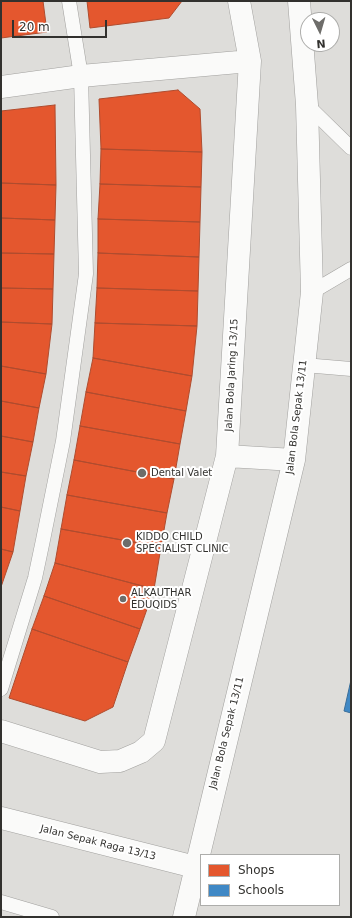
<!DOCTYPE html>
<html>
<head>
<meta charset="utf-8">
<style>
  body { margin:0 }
  #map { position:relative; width:352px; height:918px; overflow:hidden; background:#deddda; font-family:"DejaVu Sans",sans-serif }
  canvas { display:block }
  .frame { position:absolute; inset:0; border:2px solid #32312e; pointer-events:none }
  .legend { position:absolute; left:200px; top:854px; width:140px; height:52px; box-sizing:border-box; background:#fff; border:1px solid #adadab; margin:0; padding:5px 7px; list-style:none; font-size:12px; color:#32312e }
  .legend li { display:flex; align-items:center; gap:8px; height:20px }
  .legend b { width:20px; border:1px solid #adadab }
  .north { position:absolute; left:300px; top:12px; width:40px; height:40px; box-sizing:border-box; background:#fff; border:1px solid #adadab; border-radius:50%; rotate:175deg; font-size:11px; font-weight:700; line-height:16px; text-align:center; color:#32312e }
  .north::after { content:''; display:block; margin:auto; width:14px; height:18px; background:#6e6d6a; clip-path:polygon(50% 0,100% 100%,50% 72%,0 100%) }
  .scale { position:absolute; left:12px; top:20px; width:95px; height:18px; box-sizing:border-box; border:2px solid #32312e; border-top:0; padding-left:5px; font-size:12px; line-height:14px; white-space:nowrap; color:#32312e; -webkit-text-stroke:3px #fff; paint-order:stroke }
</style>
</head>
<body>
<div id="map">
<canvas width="352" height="918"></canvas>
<div class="frame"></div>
<ul class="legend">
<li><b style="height:11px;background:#e4572e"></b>Shops</li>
<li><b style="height:11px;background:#3f88c5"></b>Schools</li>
</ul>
<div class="north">N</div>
<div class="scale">20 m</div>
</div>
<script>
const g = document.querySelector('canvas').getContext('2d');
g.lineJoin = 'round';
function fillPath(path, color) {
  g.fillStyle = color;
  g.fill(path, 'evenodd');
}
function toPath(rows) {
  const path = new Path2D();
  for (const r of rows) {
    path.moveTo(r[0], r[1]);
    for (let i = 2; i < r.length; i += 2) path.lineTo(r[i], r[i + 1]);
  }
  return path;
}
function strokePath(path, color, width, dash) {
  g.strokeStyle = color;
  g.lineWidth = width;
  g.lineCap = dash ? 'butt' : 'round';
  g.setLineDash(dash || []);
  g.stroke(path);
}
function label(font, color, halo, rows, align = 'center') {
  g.font = font + ' "DejaVu Sans",sans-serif';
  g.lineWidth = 4;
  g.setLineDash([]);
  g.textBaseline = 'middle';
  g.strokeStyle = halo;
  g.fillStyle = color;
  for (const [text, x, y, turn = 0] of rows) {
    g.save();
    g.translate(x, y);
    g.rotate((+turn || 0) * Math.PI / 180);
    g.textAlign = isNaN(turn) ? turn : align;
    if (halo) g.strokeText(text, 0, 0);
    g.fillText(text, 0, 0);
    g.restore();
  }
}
const shops = toPath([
  [1,1,43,1,47,32,1,38,1,1],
  [87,1,182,1,169,18,90,28,87,1],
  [178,90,200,109,202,152,101,149,99,99,178,90],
  [55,105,56,185,1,183,1,111,55,105],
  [101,149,202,152,201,187,100,184,101,149],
  [1,183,56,185,55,220,1,218,1,183],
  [100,184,201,187,200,222,98,219,100,184],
  [1,218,55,220,54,254,1,253,1,218],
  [98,219,200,222,199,257,98,253,98,219],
  [1,253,54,254,53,289,1,288,1,253],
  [98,253,199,257,198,291,97,288,98,253],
  [1,288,53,289,52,324,1,322,1,288],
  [97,288,198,291,197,326,95,323,97,288],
  [1,322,52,324,46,374,1,366,1,322],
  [95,323,197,326,192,376,93,358,95,323],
  [93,358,192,376,186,411,86,392,93,358],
  [1,366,46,374,39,408,1,401,1,366],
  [86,392,186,411,180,444,80,426,86,392],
  [1,401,39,408,33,442,1,436,1,401],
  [80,426,180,444,174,479,74,460,80,426],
  [1,436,33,442,26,476,1,472,1,436],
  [74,460,174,479,167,513,67,495,74,460],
  [1,472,26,476,20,511,1,507,1,472],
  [67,495,167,513,161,547,61,529,67,495],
  [1,507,20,511,13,552,1,549,1,507],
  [61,529,161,547,154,589,55,563,61,529],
  [1,549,13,552,1,587,1,549],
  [55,563,154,589,140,629,44,596,55,563],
  [44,596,140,629,128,662,32,629,44,596],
  [32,629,128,662,113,707,85,721,9,698,32,629]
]);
fillPath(shops, '#e4572e');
strokePath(shops, '#af4c2e', 1);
const schools = toPath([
  [351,680,351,713,344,711,351,680]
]);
fillPath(schools, '#3f88c5');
strokePath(schools, '#3b6e98', 1);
const service = toPath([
  [307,105,351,148],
  [312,292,351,269],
  [304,365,351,369],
  [1,689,35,578,43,540,63,441,86,274,81,76,69,1],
  [1,902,52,917]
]);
const minor = toPath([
  [1,87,81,76,250,61],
  [227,456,294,460],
  [1,731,100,762,120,761,141,752,154,741,227,456,250,61,239,1],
  [1,818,195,867],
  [184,917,294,460,312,292,307,105,299,1]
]);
strokePath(service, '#a1a09e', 15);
strokePath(minor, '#a1a09e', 23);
strokePath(service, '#fafaf9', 14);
strokePath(minor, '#fafaf9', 22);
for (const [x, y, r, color] of [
  [142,473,5,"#6e6d6a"],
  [127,543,5,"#6e6d6a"],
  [123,599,4,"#6e6d6a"]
]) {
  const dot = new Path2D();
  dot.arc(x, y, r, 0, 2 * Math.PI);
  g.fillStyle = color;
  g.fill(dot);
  strokePath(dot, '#fff', 1.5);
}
label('10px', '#32312e', '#fff', [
  ["Jalan Bola Jaring 13/15",232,375,-87],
  ["Jalan Bola Sepak 13/11",297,417,-83],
  ["Jalan Bola Sepak 13/11",227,733,-76],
  ["Jalan Sepak Raga 13/13",98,843,14]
]);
label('10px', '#32312e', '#fff', [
  ["Dental Valet",151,473],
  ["KIDDO CHILD",136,537],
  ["SPECIALIST CLINIC",136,549],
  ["ALKAUTHAR",131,593],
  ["EDUQIDS",131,605]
], 'left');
</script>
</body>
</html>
